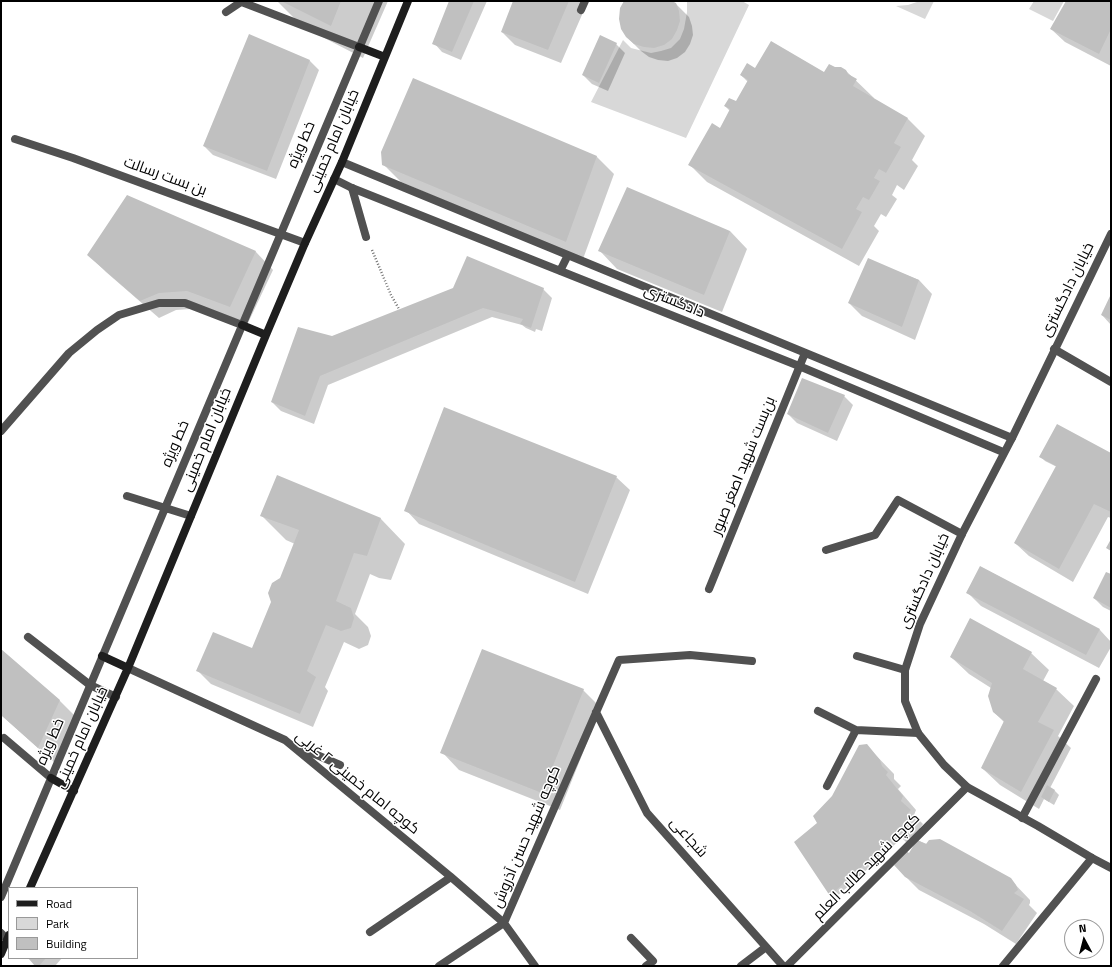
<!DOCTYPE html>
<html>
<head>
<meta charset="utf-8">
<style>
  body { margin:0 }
  #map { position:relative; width:1112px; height:967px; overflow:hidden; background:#fff; font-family:"Titillium Web",sans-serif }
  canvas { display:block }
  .frame { position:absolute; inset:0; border:2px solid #000; pointer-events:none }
  .legend { position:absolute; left:8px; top:887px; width:130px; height:72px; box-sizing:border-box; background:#fff; border:1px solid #999; margin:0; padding:5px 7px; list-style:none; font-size:12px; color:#000 }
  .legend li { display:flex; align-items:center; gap:8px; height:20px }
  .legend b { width:20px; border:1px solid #999 }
  .north { position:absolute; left:1064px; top:919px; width:40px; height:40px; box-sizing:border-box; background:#fff; border:1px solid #999; border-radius:50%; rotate:353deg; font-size:11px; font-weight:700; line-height:16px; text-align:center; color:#000 }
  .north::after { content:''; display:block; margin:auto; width:14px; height:18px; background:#000; clip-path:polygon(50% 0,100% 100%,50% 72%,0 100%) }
</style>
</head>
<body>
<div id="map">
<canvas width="1112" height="967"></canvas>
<div class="frame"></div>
<ul class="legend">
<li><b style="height:5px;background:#1e1e1e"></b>Road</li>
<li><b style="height:11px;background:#d8d8d8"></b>Park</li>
<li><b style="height:11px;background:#c0c0c0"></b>Building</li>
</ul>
<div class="north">N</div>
</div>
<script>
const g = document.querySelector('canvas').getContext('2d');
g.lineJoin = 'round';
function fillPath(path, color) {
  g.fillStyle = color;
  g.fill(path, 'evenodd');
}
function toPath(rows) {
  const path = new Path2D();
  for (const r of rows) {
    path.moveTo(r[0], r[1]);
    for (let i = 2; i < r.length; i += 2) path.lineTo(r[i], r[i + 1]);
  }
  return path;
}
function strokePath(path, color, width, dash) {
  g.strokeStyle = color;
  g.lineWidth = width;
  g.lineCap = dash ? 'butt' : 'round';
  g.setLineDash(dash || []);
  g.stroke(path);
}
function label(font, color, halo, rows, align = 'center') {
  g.font = font + ' "Titillium Web",Cairo,sans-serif';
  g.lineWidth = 3;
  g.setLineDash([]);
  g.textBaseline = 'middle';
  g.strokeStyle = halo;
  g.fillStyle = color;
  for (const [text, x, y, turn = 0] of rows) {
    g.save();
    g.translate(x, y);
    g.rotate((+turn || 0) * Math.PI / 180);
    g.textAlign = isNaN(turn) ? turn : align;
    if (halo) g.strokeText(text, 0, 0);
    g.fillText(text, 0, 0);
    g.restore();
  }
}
fillPath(toPath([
  [687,1,742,1,749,5,686,138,591,102,623,40,631,48,651,53,661,51,671,48,680,39,684,29,687,12],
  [920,1,934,1,925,19,896,6,908,5],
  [1034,1,1064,1,1053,21,1029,9]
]), '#d8d8d8');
fillPath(toPath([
  [277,1,388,1,363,58,303,27],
  [450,1,487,1,461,60,442,52,434,43],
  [514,1,588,1,561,63,515,45,502,32],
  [625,1,672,1,675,3,689,17,692,26,693,35,690,44,685,52,677,58,668,61,658,60,649,57,641,51,627,37],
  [1067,1,1111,1,1111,66,1065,42,1051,29],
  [250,36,310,61,319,70,276,179,213,155,204,146],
  [616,44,625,53,608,91,592,84,583,75],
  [756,70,825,73,845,70,874,98,873,99,908,119,925,136,912,160,918,166,904,190,897,185,892,195,897,199,886,217,881,214,874,226,879,231,859,266,707,182,690,165,720,129,730,111,725,106,736,103,748,82,741,75],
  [596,156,614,174,583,259,401,182,383,164],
  [127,196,256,252,273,270,248,323,205,308,176,310,159,318,106,272,89,255],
  [730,231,747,249,722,312,617,269,600,251],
  [869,260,919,280,932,294,915,340,862,316,849,303],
  [543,289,552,298,542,331,536,329,535,332,526,328,522,325,492,317,328,385,314,424,281,411,272,402,332,338],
  [1111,296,1111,325,1102,315],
  [844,396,853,405,837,441,797,423,788,414],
  [1111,454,1111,518,1108,517,1073,582,1029,556,1015,543,1057,467,1045,461,1041,457],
  [278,477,381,519,405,544,391,580,379,578,370,574,355,614,368,627,371,636,368,645,359,649,344,642,325,687,328,691,313,727,211,684,197,670,258,652,281,579,295,544,286,540,262,516],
  [616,477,630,490,588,594,419,524,406,510],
  [981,567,1100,630,1111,642,1111,647,1099,668,981,606,967,592],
  [1111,576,1111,611,1103,607,1094,598],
  [1,650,60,701,77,718,56,764,1,715],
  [1031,653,1049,670,1043,681,1056,689,1074,706,1058,736,1071,748,1050,788,1055,791,1059,795,1054,805,1044,799,1039,809,1000,785,982,768,1004,722,994,712,991,688,969,674,951,657],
  [583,690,601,708,560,810,459,770,442,752],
  [866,745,894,774,894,779,901,786,898,789,916,810,914,815,923,824,920,828,922,835,917,840,1010,879,1030,900,1030,903,1029,905,1037,913,1016,944,984,924,919,890,906,877,909,854,917,842,911,847,899,835,898,836,901,839,834,899,830,895,819,823,833,797],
  [29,958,62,958,55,966,36,966]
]), '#0003');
fillPath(toPath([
  [281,1,341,1,331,26],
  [449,1,474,1,452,52,432,44],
  [513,1,569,1,548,50,501,32],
  [624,1,671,1,676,3,679,11,680,21,677,30,672,39,664,45,654,48,644,47,634,44,626,37,621,29,619,19,620,8],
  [1066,1,1111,1,1111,29,1099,54,1050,29],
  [249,34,310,60,267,171,203,146],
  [600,35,617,43,599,83,582,75],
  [771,41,824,72,829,64,835,67,841,67,846,70,848,74,857,79,853,86,908,118,894,143,901,147,886,173,879,169,874,178,880,181,869,200,863,197,856,209,862,212,842,249,688,165,712,123,720,128,730,109,724,106,729,98,736,101,748,80,740,75,747,63,755,68],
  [413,78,597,156,566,242,382,165,381,152],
  [627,187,730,231,704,295,598,251],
  [127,195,256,251,230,307,187,291,159,293,140,301,87,255],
  [467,256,544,288,531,328,520,324,523,319,483,308,320,376,305,416,271,402,298,327,332,336,453,288],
  [868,258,919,280,902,327,848,303],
  [1111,294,1111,320,1101,315],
  [802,378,845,395,828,433,787,414],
  [444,407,617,476,575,582,404,511],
  [1057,424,1111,453,1111,512,1094,504,1059,569,1014,543,1056,466,1039,457],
  [277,475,381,518,367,556,354,553,336,601,351,608,354,618,351,628,341,631,326,625,307,671,316,677,300,714,196,671,213,632,252,648,271,602,268,593,272,583,280,578,299,530,260,516],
  [1111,539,1111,551,1106,548],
  [980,566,1100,629,1086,655,966,593],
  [1106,572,1111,574,1111,608,1093,598],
  [970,618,1032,652,1023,669,1057,688,1038,722,1054,730,1021,792,981,768,1004,721,993,712,988,696,992,683,950,657],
  [1,649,60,700,38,748,1,715],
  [482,649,584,689,542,793,440,753],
  [867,744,880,760,882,766,888,772,886,775,903,796,901,801,911,810,907,814,909,821,897,834,830,896,794,842,817,823,813,816,832,796,859,745],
  [1047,785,1055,790,1049,802,1041,797],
  [940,839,1011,878,1016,885,1018,890,1014,893,1024,899,1002,931,970,911,905,877,894,865,906,851,909,853,917,840,926,844,929,840],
  [28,958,46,958,39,966,35,966]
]), '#c0c0c0');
strokePath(toPath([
  [372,250,391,295,399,309]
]), '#737373', 2.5, [1, 2]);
strokePath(toPath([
  [15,139,73,158,305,243],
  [352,188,366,237],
  [127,496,191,516],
  [857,656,905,670],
  [1,897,379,1]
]), '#515151', 8);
strokePath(toPath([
  [239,1,359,47],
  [581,10,585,1],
  [226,12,241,2],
  [342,162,1012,438],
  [334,179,352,188,799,366,1003,452],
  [560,271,568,255],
  [1054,349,1111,382],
  [1,431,69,353,97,330,119,315,159,303,185,303,242,325],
  [826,550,875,535,898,500,962,534],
  [709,589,805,353],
  [28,637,90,685,116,697],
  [128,668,285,740,451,877,504,923,535,966],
  [818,711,856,730],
  [596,712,647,813,783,966],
  [4,738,51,778],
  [294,745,340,765],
  [827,786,856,730,918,733],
  [1022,818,1096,679],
  [370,932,451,877],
  [1,933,7,939],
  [631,938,653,961,646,966],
  [439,966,504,923,619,660,690,655,752,661],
  [741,966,766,947],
  [787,966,967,787],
  [1003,966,1092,858]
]), '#515151', 8);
strokePath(toPath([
  [1111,234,1012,438,962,534,920,624,905,670,905,701,918,733,944,765,967,787,1038,826,1092,858,1111,868]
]), '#515151', 8);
strokePath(toPath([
  [359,47,385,57],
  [242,325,266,335],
  [102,656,128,668],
  [51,778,74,791],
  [30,888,128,668,266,335,305,243,342,162,408,1],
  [1,954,9,935]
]), '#1e1e1e', 8);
label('15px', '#000', '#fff', [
  ["خیابان امام خمینی",334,141,-67],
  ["خط ویژه",302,145,-67],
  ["بن بست رسالت",165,177,20],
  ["خیابان دادگستری",1068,290,-64],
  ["دادگستری",674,302,22],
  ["خیابان امام خمینی",207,440,-68],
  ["خط ویژه",176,444,-67],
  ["بن‌بست شهید اصغر صبور",744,466,-68],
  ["خیابان دادگستری",925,581,-66],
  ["خیابان امام خمینی",82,738,-66],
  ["خط ویژه",51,742,-67],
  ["کوچه امام خمینی ۲ غربی",357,783,39],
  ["کوچه شهید حسن آذروش",527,837,-67],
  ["شجاعی",688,838,48],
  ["کوچه شهید طالب العلم",867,867,-45]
]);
</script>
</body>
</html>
